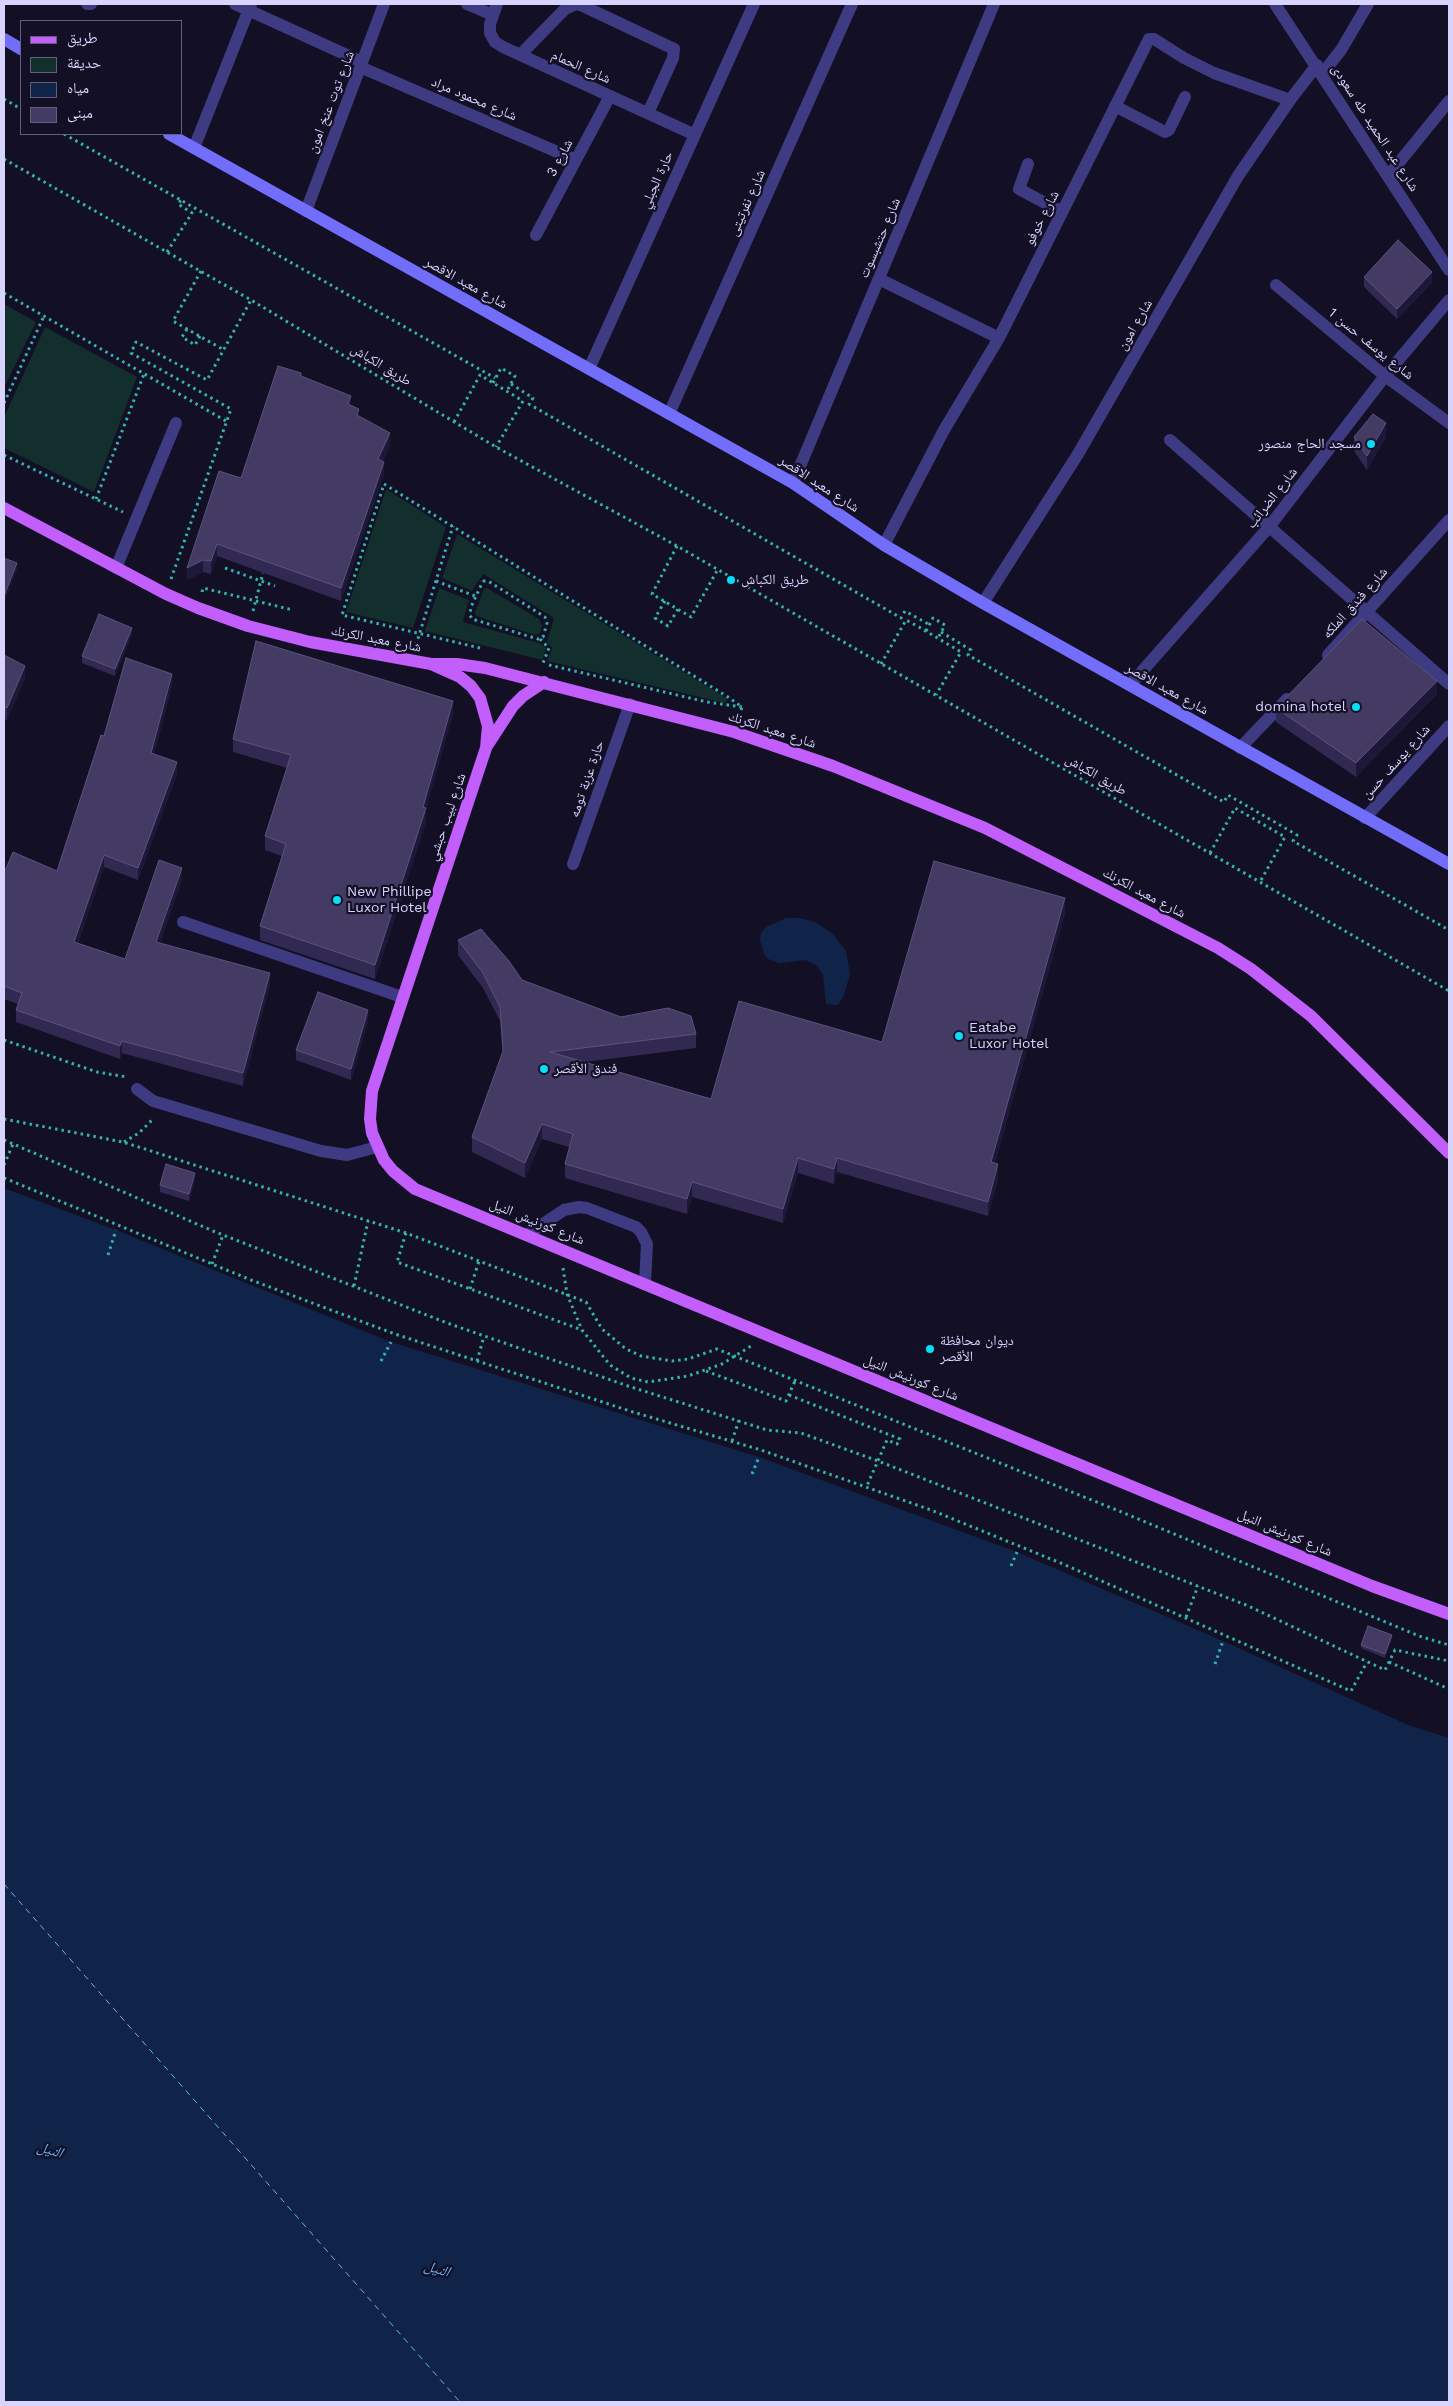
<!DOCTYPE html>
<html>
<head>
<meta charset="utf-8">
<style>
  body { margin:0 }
  #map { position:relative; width:1453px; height:2406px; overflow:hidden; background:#130f24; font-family:"Work Sans","Noto Naskh Arabic",sans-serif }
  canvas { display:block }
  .frame { position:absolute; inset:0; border:5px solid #d9d4fe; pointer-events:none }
  .legend { position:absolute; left:20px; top:20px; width:162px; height:115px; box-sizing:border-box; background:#130f24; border:1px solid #625e7b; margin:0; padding:6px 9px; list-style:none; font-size:15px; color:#d9d4fe }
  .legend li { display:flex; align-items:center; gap:10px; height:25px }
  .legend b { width:25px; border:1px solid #625e7b }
</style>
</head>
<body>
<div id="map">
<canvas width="1453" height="2406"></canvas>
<div class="frame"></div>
<ul class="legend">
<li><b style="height:6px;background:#c25efb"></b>طريق</li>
<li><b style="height:14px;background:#122e2d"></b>حديقة</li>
<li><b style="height:14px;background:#0f2448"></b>مياه</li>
<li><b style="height:14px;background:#433b64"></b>مبنى</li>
</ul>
</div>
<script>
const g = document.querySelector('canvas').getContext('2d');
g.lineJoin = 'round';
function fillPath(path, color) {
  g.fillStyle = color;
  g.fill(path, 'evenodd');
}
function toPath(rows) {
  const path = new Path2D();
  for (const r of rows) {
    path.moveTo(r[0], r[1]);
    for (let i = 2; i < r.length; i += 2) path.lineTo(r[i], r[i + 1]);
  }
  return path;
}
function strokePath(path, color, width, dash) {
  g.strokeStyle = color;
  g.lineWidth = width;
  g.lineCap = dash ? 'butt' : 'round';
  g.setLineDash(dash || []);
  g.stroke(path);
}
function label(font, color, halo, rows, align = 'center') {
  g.font = font + ' "Work Sans","Noto Naskh Arabic",sans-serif';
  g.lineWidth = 4.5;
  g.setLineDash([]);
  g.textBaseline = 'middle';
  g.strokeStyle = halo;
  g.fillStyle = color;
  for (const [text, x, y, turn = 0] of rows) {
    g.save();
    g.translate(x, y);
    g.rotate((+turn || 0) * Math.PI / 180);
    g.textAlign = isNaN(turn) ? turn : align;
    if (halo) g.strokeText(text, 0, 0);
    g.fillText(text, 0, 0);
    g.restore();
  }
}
fillPath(toPath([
  [4,304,36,322,4,388],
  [45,327,137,377,94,492,4,448,4,417],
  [386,489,446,527,413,628,346,612],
  [457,534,728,699,725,703,547,661,552,648,547,642,554,618,483,574,472,591,442,578],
  [439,588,469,600,463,622,539,643,546,648,542,660,425,631],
  [487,588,539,619,542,625,540,633,535,635,476,616,475,612,484,589]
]), '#122e2d');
fillPath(toPath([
  [786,918,799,918,815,922,832,933,846,951,850,974,844,995,838,1005,826,1004,823,975,817,966,806,960,780,963,768,959,764,954,760,940,761,933,766,927],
  [4,1188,116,1230,391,1342,759,1457,1017,1552,1223,1641,1408,1725,1449,1738,1449,2402,4,2402]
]), '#0f2448');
strokePath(toPath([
  [4,1884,460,2402]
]), '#64b4fb', 1, [6, 5]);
strokePath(toPath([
  [4,99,21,109],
  [64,134,495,378],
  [4,159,251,300,496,447,677,546,1449,991],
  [167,252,192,213,178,204,181,200],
  [201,271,173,321,224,350],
  [4,293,226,421],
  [187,329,182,337,195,345,200,336],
  [493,383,501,368,515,376,507,391],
  [511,384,533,398,529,404,901,618,905,611,930,625],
  [4,403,44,316],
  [454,422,480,375,523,401,496,447],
  [4,455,123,512],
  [96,499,144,374],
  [677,546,652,594,691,617,718,569],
  [225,568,275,586],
  [171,579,231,409,131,353,136,342,207,380,251,300],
  [436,581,475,596],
  [483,581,488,581,545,617,547,623,543,637,538,639,472,619,470,615,471,607,483,581],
  [202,592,203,588,293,610],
  [665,601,655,618,668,626,678,609],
  [253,611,263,573],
  [926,631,933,618,945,625,938,638],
  [941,632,971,650,968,655,1224,802,1228,795,1266,817,1297,835,1293,841,1449,930],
  [540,639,549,648,543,663],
  [416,645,453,526],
  [480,648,342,615,384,484,728,697,742,707,739,717],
  [881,664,906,620,919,627,961,652,936,695],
  [549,665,707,702,742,707],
  [1210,853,1235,808,1278,833,1285,837,1260,882],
  [4,1040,97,1072,127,1077],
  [4,1119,123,1142,406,1233,586,1302,602,1329,626,1349,641,1356,672,1361,688,1359,717,1349,1119,1511,1419,1636,1449,1645],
  [4,1140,213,1231,447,1323,628,1386,767,1430,801,1433,878,1461,1246,1605,1385,1670,1395,1650,1449,1661],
  [124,1142,139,1133,154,1118],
  [4,1165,13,1144],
  [4,1178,251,1280,395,1334,633,1412,761,1450,931,1510,1063,1564,1351,1691,1367,1662],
  [406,1233,397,1262,582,1330],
  [108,1255,116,1230],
  [212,1264,223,1235],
  [563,1268,567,1294,582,1330,610,1365,631,1378,648,1382,688,1376,722,1364,751,1346],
  [354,1286,368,1221],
  [470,1289,479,1261],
  [381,1361,391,1342],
  [477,1361,484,1336],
  [706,1371,786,1401,795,1381],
  [789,1395,900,1439,897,1444,887,1440,866,1488],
  [732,1441,739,1420],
  [752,1474,759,1457],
  [1011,1566,1017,1552],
  [1186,1617,1198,1586],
  [1389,1662,1449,1689],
  [1215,1664,1223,1641]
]), '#32b3ad', 3, [2.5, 4]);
strokePath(toPath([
  [116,568,176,423],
  [183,922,402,997],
  [137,1089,153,1101,321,1151,347,1155,377,1147],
  [528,1234,564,1210,579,1207,587,1208,636,1227,641,1232,647,1244,645,1283]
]), '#3f3b82', 12);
strokePath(toPath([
  [87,4,91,4],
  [235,4,362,62],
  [467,4,493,15],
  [497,4,490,24,490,33,495,42,503,47,693,134],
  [1275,4,1449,270],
  [520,55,565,9,576,4,583,6,674,49,673,58,648,113],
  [360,67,576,160],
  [1322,74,1341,50,1368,4],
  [1115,106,1165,132,1169,130,1185,97],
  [194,148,251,4],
  [1028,164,1019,189,1062,212],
  [1388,176,1449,101],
  [306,211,384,4],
  [536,235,610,96],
  [879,279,999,338],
  [1276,285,1385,376,1449,423],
  [589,369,754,4],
  [669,414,852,4],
  [1170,440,1449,684],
  [793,483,994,4],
  [884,545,944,430,999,338,1149,39,1154,39,1184,58,1214,73,1290,100],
  [983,603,1078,454,1238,176,1290,100,1317,65],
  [1328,655,1449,520],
  [1130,685,1269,527,1385,376,1449,300],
  [1240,748,1287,699],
  [1365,818,1449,726],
  [573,864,630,704]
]), '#3f3b82', 12);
strokePath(toPath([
  [4,39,21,49],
  [169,134,793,483,884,545,983,603,1449,864]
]), '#726dfb', 12);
strokePath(toPath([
  [4,508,166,594,198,608,248,626,310,642,431,664,457,664,485,668,734,732,833,766,985,828,1218,948,1251,969,1311,1016,1449,1153],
  [431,664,460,677,471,686,480,698,488,726,486,748,372,1091,370,1119,372,1133,384,1160,393,1171,415,1189,1372,1586,1449,1614],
  [487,746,513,706,523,696,544,682]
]), '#c25efb', 12);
fillPath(toPath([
  [1364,277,1432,283,1397,319,1364,287],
  [301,377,351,405,359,416,390,446,383,461,384,474,341,601,217,556,211,574,203,572,187,580,241,478],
  [1354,437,1386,437,1367,470,1354,451],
  [132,635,115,676,82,663,82,656],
  [4,655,25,678,7,720,4,719],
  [172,686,154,754,177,774,138,880,104,867,78,943,125,959,182,880,160,943,270,985,243,1086,122,1053,120,1059,16,1022,16,1010,18,1004,4,999,4,873,57,871,104,736],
  [1437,694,1356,777,1276,722,1276,708],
  [453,714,426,808,426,822,375,979,260,940,260,926,282,856,265,850,265,836,287,768,233,752,233,739],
  [1065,913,995,1163,998,1179,988,1216,837,1172,834,1184,798,1173,783,1223,692,1197,687,1214,565,1178,565,1164,569,1147,542,1139,525,1178,472,1152,472,1137,503,1054,500,1021,483,988,458,955,458,940,522,980,621,1017,696,1034,696,1048,585,1062,711,1099,882,1042],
  [368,1021,351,1080,296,1060,296,1050],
  [195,1180,189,1201,160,1192,160,1185],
  [1392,1639,1385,1658,1361,1648,1361,1645]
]), '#312952');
fillPath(toPath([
  [1432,272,1432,283,1397,319,1397,309],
  [351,396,351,409,348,404],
  [1386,423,1386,437,1367,470,1367,456],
  [390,433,390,446,378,472,378,459],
  [384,462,384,474,341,601,341,588],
  [217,544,217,556,211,574,211,561],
  [203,560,203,572,187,580,187,568],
  [17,563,17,570,4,603,4,596],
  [132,628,132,635,115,676,115,669],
  [25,666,25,678,7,720,7,708],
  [172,674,172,686,151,765,151,753],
  [1437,681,1437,694,1356,777,1356,763],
  [453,701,453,714,425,814,426,808,426,822,375,979,375,965,423,807],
  [177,762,177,774,138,880,138,868],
  [104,855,104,867,74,954,74,942],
  [182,868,182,880,156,955,156,942],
  [1065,898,1065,913,991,1177,991,1162],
  [270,973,270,985,243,1086,243,1073],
  [368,1010,368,1021,351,1080,351,1069],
  [122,1041,122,1053,120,1059,120,1046],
  [542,1124,542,1139,525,1178,525,1163],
  [798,1158,798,1173,783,1223,783,1209],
  [837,1158,837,1172,834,1184,834,1169],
  [998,1164,998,1179,988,1216,988,1202],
  [195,1173,195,1180,189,1201,189,1194],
  [692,1182,692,1197,687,1214,687,1199],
  [1392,1635,1392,1639,1385,1658,1385,1654]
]), '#1d1738');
const building = toPath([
  [1398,240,1432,272,1397,309,1364,277,1398,240],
  [278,366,301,373,301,376,351,396,348,404,359,409,357,415,390,433,378,459,384,462,341,588,217,544,211,561,203,560,187,568,219,471,241,478,278,366],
  [1373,414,1386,423,1367,456,1354,437,1373,414],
  [4,558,17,563,4,596,4,558],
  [99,614,132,628,115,669,82,656,99,614],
  [1362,619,1437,681,1356,763,1276,708,1362,619],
  [256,641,453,701,423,807,426,808,375,965,260,926,286,844,265,836,291,755,233,739,256,641],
  [4,655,25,666,7,708,4,707,4,655],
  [126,658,172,674,151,753,177,762,138,868,104,855,74,942,125,959,159,860,182,868,156,942,270,973,243,1073,122,1041,120,1046,16,1010,22,993,4,986,4,873,13,852,57,871,101,735,104,736,126,658],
  [934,861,1065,898,991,1162,998,1164,988,1202,837,1158,834,1169,798,1158,783,1209,692,1182,687,1199,565,1164,573,1134,542,1124,525,1163,472,1137,503,1051,500,1007,483,973,458,940,481,929,509,961,522,980,621,1017,668,1008,691,1016,696,1034,550,1052,711,1099,739,1001,882,1042,934,861],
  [318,992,368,1010,351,1069,296,1050,318,992],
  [166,1164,195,1173,189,1194,160,1185,166,1164],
  [1368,1626,1392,1635,1385,1654,1361,1645,1368,1626]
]);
fillPath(building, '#433b64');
strokePath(building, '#5a537c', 1);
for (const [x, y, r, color] of [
  [1371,444,5,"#06ddf7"],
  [731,580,5,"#06ddf7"],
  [1356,707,5,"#06ddf7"],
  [337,900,5,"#06ddf7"],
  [959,1036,5,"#06ddf7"],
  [544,1069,5,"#06ddf7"],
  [930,1349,5,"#06ddf7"]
]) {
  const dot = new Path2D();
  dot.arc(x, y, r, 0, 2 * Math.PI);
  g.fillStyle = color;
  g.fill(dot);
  strokePath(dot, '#130f24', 2);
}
label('14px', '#d9d4fe', '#130f24', [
  ["شارع الحمام",581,67,24],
  ["شارع محمود مراد",474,99,23],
  ["شارع توت عنخ امون",331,102,-69],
  ["شارع عبد الحميد طه سعودى",1375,128,57],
  ["شارع 3",560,158,-62],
  ["حارة الجبلي",657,180,-66],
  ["شارع نفرتيتى",747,203,-66],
  ["شارع خوفو",1042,218,-63],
  ["شارع حتشبسوت",880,238,-67],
  ["شارع معبد الاقصر",466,283,29],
  ["شارع امون",1135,325,-60],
  ["شارع يوسف حسن 1",1371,344,39],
  ["طريق الكباش",381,365,31],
  ["شارع معبد الاقصر",819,484,33],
  ["شارع الضرائب",1272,498,-52],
  ["شارع فندق الملكه",1355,603,-48],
  ["شارع معبد الكرنك",376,639,11],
  ["شارع معبد الاقصر",1167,689,29],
  ["شارع معبد الكرنك",772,730,18],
  ["شارع يوسف حسن",1396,762,-48],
  ["طريق الكباش",1096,775,30],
  ["حارة عزبة تومه",587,779,-71],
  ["شارع لبيب حبشي",447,817,-71],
  ["شارع معبد الكرنك",1144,893,28],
  ["شارع كورنيش النيل",537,1222,22],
  ["شارع كورنيش النيل",911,1378,22],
  ["شارع كورنيش النيل",1285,1533,23]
]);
label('14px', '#d9d4fe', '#130f24', [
  ["مسجد الحاج منصور",1361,444,"right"],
  ["طريق الكباش",741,580],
  ["domina hotel",1346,707,"right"],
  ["New Phillipe",347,892],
  ["Luxor Hotel",347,908],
  ["Eatabe",969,1028],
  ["Luxor Hotel",969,1044],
  ["فندق الأقصر",554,1069],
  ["ديوان محافظة",940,1341],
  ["الأقصر",940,1357]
], 'left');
label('italic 15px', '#64b4fb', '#130f24', [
  ["النيل",50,2150,17],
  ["النيل",437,2269,17]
]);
</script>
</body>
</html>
